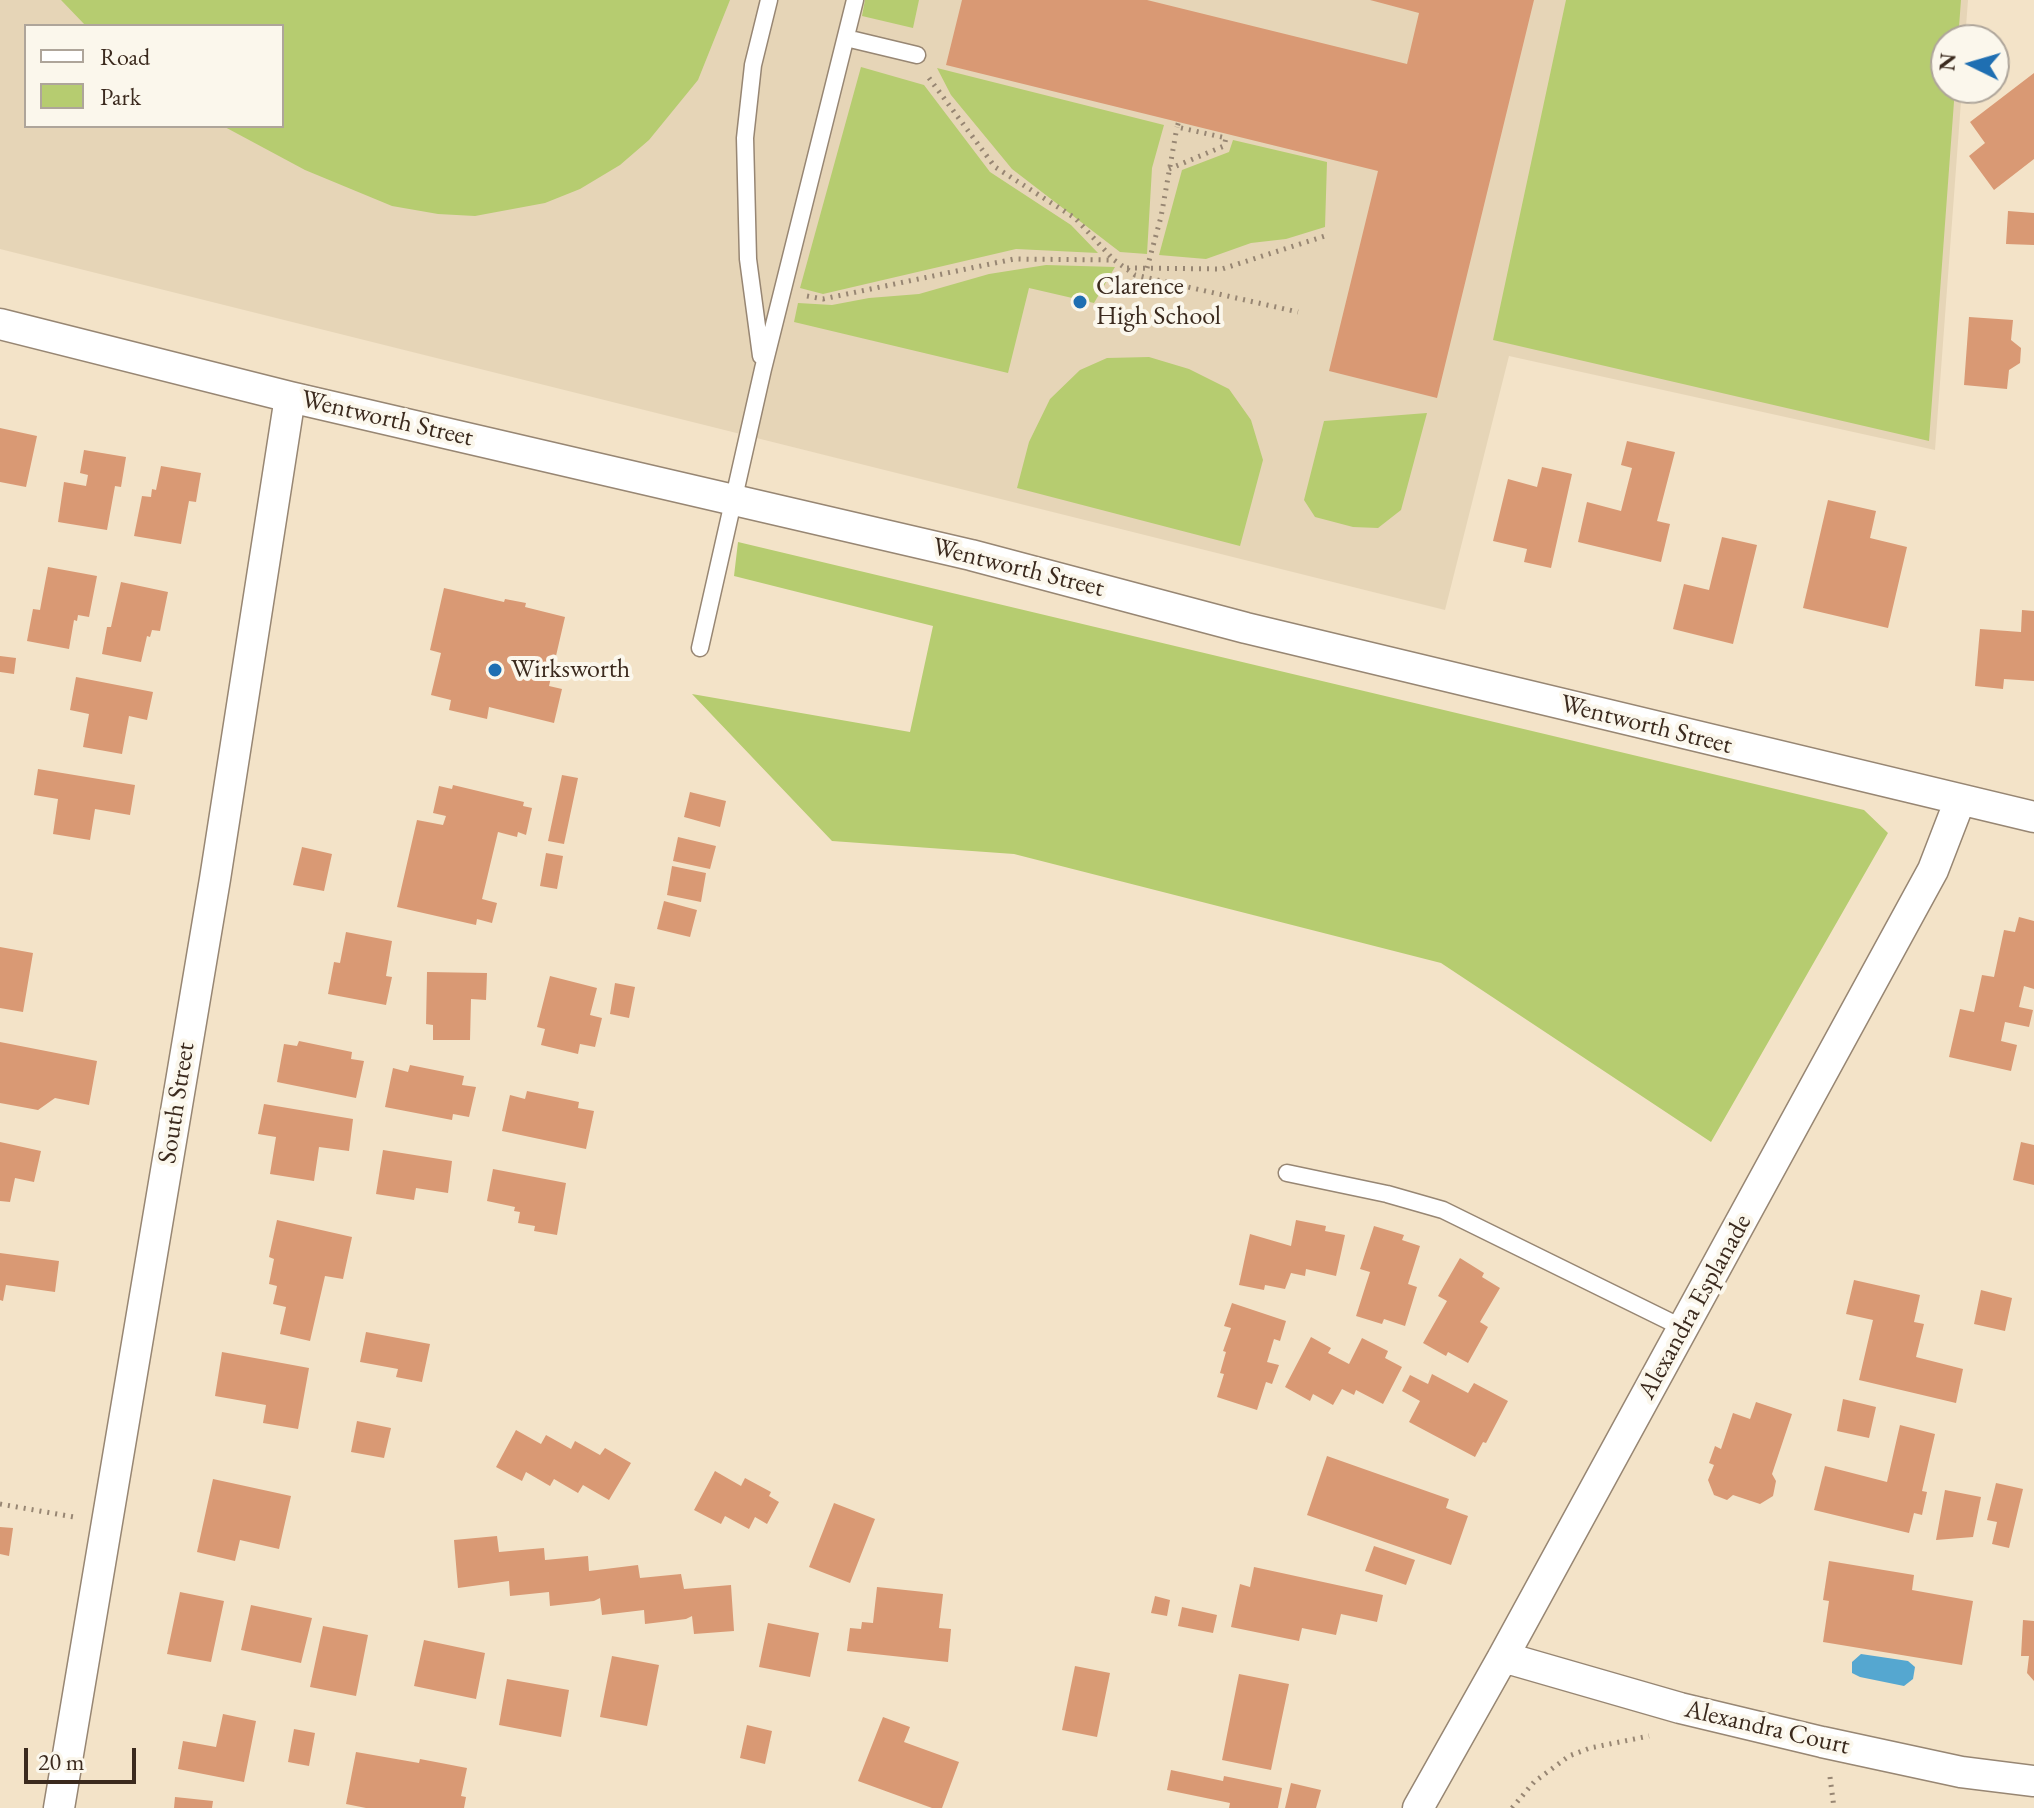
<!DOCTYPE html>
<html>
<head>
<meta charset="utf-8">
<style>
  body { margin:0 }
  #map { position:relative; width:2034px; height:1808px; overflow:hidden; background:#f3e3c8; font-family:"EB Garamond",serif }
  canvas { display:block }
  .legend { position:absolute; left:24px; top:24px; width:260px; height:104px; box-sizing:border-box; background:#fbf7ec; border:2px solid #aea59a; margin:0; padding:10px 14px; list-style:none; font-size:24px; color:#3b2a1e }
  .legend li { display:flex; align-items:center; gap:16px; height:40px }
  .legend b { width:40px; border:2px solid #aea59a }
  .north { position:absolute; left:1930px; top:24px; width:80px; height:80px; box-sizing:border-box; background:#fbf7ec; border:2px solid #aea59a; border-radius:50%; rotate:275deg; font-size:22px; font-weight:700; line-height:32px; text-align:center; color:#3b2a1e }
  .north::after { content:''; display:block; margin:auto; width:28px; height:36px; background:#1f6fb2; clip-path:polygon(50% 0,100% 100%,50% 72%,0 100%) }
  .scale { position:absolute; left:24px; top:1748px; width:112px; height:36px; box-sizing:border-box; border:4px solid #3b2a1e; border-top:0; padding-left:10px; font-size:24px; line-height:28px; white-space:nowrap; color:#3b2a1e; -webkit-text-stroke:6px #fbf7ec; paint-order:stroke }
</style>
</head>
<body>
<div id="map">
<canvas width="2034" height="1808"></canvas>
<ul class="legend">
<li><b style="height:10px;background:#fff"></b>Road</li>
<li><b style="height:22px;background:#b6cc70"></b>Park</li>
</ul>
<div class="north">N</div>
<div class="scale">20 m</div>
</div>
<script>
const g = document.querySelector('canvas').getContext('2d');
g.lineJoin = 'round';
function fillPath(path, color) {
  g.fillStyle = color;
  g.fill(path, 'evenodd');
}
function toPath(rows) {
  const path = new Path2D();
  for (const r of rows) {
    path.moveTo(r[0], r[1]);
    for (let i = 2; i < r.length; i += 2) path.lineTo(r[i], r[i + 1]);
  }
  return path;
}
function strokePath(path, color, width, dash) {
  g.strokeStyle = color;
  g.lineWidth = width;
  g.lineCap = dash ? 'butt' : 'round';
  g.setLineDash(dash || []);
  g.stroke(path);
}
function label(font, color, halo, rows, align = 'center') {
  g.font = font + ' "EB Garamond",serif';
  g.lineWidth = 8;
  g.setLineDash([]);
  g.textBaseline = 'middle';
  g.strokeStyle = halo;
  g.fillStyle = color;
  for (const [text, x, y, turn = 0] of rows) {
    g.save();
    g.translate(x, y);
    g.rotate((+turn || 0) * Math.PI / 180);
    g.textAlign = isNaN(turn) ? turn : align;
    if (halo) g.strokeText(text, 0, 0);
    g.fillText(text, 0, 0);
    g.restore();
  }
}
fillPath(toPath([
  [0,0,1968,0,1965,40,1946,40,1946,88,1962,88,1935,450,1509,356,1445,610,0,249],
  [26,26,282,26,282,126,26,126]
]), '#e6d5b7');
fillPath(toPath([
  [61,0,730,0,698,80,649,140,620,165,580,189,545,203,475,216,438,214,392,206,305,170,223,126,282,126,282,26,86,26],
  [865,0,919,0,913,28,862,16],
  [1566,0,1961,0,1958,40,1946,40,1946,88,1955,88,1929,441,1493,340],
  [861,67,924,85,990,172,1071,225,1098,253,1016,249,823,294,800,288],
  [937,68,1164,125,1152,168,1147,254,1120,252,1012,169,951,95],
  [1233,140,1327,162,1325,227,1286,239,1251,243,1206,259,1159,255,1182,170,1229,152],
  [1046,265,1115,267,1094,303,1029,288,1008,373,794,322,798,303,832,305,869,298,919,294,989,274],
  [1149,357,1189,369,1229,389,1251,420,1263,460,1240,546,1017,488,1029,442,1050,399,1080,370,1107,358],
  [1427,413,1401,510,1378,528,1353,527,1315,517,1304,500,1324,421],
  [738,542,1864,810,1888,833,1711,1142,1441,963,1014,854,832,841,692,694,910,732,933,626,734,576]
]), '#b6cc70');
fillPath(toPath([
  [1861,1654,1908,1661,1915,1667,1913,1679,1904,1686,1860,1677,1852,1673,1852,1662]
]), '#55a7d0');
fillPath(toPath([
  [962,0,1147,0,1407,64,1419,13,1370,0,1534,0,1437,398,1329,371,1378,171,946,65],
  [2034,73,2034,159,1994,190,1969,156,1985,143,1970,122],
  [2008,211,2034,213,2034,245,2006,244],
  [1969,317,2013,320,2011,340,2021,348,2020,363,2009,370,2007,389,1964,385],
  [0,428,37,436,26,487,0,482],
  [1627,441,1675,452,1657,521,1670,524,1661,562,1578,542,1587,502,1621,511,1632,468,1621,465],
  [84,450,126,457,121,487,115,486,107,530,58,522,64,482,86,486,88,475,80,473],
  [161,466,201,473,196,502,189,501,181,544,134,536,142,496,151,497,152,489,156,490],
  [1542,467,1572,474,1551,568,1524,562,1527,549,1493,541,1508,479,1537,487],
  [1828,500,1876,511,1870,538,1907,547,1888,628,1803,608],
  [1722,537,1757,545,1733,644,1673,629,1684,584,1709,590],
  [48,567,97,576,89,617,78,615,77,621,74,620,69,649,27,641,33,609,40,610],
  [121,582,168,592,160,631,152,630,150,637,147,636,141,662,102,654,107,627,111,627],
  [444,588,504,602,505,599,526,603,525,607,565,617,549,686,562,689,554,723,489,707,487,719,449,710,451,700,431,695,441,653,430,650],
  [2022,610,2034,611,2034,681,2004,679,2003,689,1975,686,1980,629,2021,632],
  [0,656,16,658,14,674,0,672],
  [76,677,153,692,147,720,129,716,122,754,83,747,89,714,70,710],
  [38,769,135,785,130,815,95,809,90,840,53,834,58,799,34,795],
  [562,775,578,778,564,844,548,841],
  [453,785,524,802,523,806,532,808,526,835,518,832,517,837,498,832,482,899,497,903,492,923,477,919,476,925,397,907,417,820,443,825,446,816,433,813,439,786,452,789],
  [690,792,726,801,720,827,684,817],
  [678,837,716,846,710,869,673,861],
  [302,847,332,854,324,891,293,885],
  [546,853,563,856,557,889,540,886],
  [672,866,706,873,701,902,667,895],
  [664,901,697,910,690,937,657,929],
  [2019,917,2034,921,2034,989,2024,986,2019,1007,2033,1010,2029,1027,2005,1022,2001,1041,2017,1045,2011,1071,1949,1057,1960,1009,1974,1012,1982,975,1994,977,2004,930,2015,932],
  [346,932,392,941,386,976,392,977,386,1005,328,994,334,962,340,963],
  [0,947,33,953,23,1012,0,1008],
  [427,972,487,973,486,1000,471,999,470,1040,433,1040,433,1025,426,1024],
  [550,976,597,988,590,1015,602,1018,595,1047,580,1044,578,1054,541,1045,545,1029,537,1027],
  [615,983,635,987,629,1018,610,1014],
  [299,1041,352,1052,351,1059,364,1061,356,1098,277,1082,284,1044,297,1046],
  [0,1042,97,1061,89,1105,55,1098,38,1110,0,1103],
  [410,1065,464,1076,462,1085,476,1087,469,1117,453,1114,452,1120,385,1107,393,1068,408,1072],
  [527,1091,579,1102,578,1108,594,1111,586,1149,502,1131,510,1095,525,1099],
  [264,1104,353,1119,349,1151,319,1147,314,1181,270,1174,276,1137,258,1134],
  [0,1142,41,1151,34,1182,15,1178,10,1202,0,1201],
  [2021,1142,2034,1145,2034,1185,2013,1180],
  [383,1150,452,1161,448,1193,416,1188,414,1200,376,1194],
  [493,1169,566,1183,557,1235,534,1231,535,1226,518,1223,520,1212,514,1211,515,1207,487,1201],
  [277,1220,352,1237,343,1279,325,1276,310,1341,280,1334,286,1307,273,1304,277,1286,269,1284,274,1259,269,1257],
  [1296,1220,1326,1226,1325,1231,1345,1235,1336,1276,1306,1269,1305,1276,1291,1273,1285,1289,1265,1285,1264,1290,1239,1285,1250,1234,1291,1246],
  [1374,1226,1404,1235,1402,1240,1420,1246,1408,1284,1417,1287,1405,1326,1384,1319,1382,1324,1356,1316,1370,1272,1360,1269],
  [0,1253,59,1261,55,1292,6,1285,3,1301,0,1300],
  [1460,1258,1484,1273,1482,1277,1500,1288,1480,1322,1488,1327,1468,1363,1448,1352,1446,1356,1423,1343,1447,1301,1438,1296],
  [1854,1280,1920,1295,1914,1322,1924,1324,1916,1357,1963,1369,1956,1403,1859,1380,1873,1320,1846,1314],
  [1981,1290,2012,1298,2005,1331,1974,1324],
  [1232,1303,1286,1321,1280,1341,1274,1339,1267,1362,1279,1365,1272,1384,1266,1382,1257,1410,1217,1397,1224,1374,1220,1373,1226,1352,1223,1351,1231,1328,1224,1326],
  [366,1332,430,1344,422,1382,396,1377,398,1369,360,1362],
  [1311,1337,1331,1348,1328,1353,1349,1364,1362,1338,1388,1351,1385,1358,1402,1367,1383,1404,1356,1390,1354,1395,1342,1389,1333,1405,1313,1394,1310,1401,1285,1387],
  [222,1352,309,1368,298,1429,263,1423,266,1405,215,1396],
  [1432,1374,1468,1393,1474,1383,1508,1401,1486,1443,1483,1442,1475,1457,1409,1422,1420,1401,1402,1391,1410,1375,1428,1384],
  [1843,1399,1876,1407,1869,1438,1837,1431],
  [1756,1402,1792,1414,1772,1474,1776,1481,1773,1496,1760,1504,1733,1495,1727,1500,1714,1495,1708,1480,1714,1465,1709,1463,1715,1446,1721,1449,1733,1413,1750,1419],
  [357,1421,391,1428,384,1458,351,1452],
  [1900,1425,1935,1434,1922,1491,1927,1492,1922,1515,1914,1513,1909,1533,1814,1510,1825,1466,1887,1482],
  [516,1430,541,1444,546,1435,571,1449,575,1441,600,1455,605,1448,631,1463,609,1500,583,1485,578,1493,554,1479,550,1486,526,1472,522,1481,496,1467],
  [1327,1456,1449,1499,1446,1508,1468,1516,1451,1565,1307,1515],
  [715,1471,741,1486,745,1478,771,1492,769,1496,779,1502,767,1524,755,1517,749,1529,725,1516,721,1524,694,1510],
  [213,1479,291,1496,279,1549,240,1540,235,1561,197,1552],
  [1996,1483,2023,1489,2009,1548,1992,1544,1997,1522,1987,1520],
  [1945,1490,1981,1497,1973,1537,1936,1540],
  [834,1503,875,1519,850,1583,809,1567],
  [0,1527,13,1528,9,1556,0,1554],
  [497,1536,499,1552,544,1548,545,1560,588,1556,589,1571,638,1565,640,1578,681,1574,684,1589,731,1585,734,1631,694,1634,692,1616,686,1619,645,1624,644,1610,602,1615,600,1598,594,1601,550,1606,549,1592,510,1596,509,1581,458,1588,454,1540],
  [1374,1546,1415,1560,1406,1585,1365,1571],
  [1829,1561,1914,1575,1912,1590,1973,1601,1962,1665,1823,1642,1829,1601,1823,1600],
  [1254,1567,1383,1595,1377,1622,1341,1614,1336,1635,1302,1628,1299,1641,1231,1627,1240,1584,1250,1587],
  [877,1587,943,1594,939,1628,951,1629,948,1662,847,1651,850,1628,861,1629,862,1622,873,1623],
  [180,1592,224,1601,211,1662,167,1654],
  [1155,1596,1170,1600,1167,1616,1151,1613],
  [251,1605,312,1618,301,1663,241,1650],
  [1182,1607,1217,1615,1213,1633,1178,1626],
  [2023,1620,2034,1621,2034,1681,2027,1673,2029,1656,2021,1656],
  [768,1623,819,1633,810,1677,759,1667],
  [323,1626,368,1635,356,1696,310,1687],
  [424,1640,485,1653,476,1699,414,1686],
  [612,1656,659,1665,647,1726,600,1717],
  [1075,1666,1110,1673,1097,1737,1062,1730],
  [1239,1674,1289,1684,1271,1770,1222,1760],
  [507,1679,569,1690,561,1737,499,1725],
  [223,1714,256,1721,244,1782,178,1769,183,1741,216,1747],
  [883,1717,910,1727,904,1742,959,1762,942,1808,932,1808,858,1781],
  [747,1725,772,1731,765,1764,740,1758],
  [294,1729,315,1733,309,1766,288,1762],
  [356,1752,419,1763,420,1759,467,1768,461,1796,466,1797,464,1808,366,1808,346,1804],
  [1171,1770,1223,1781,1224,1776,1282,1788,1278,1808,1229,1808,1230,1803,1167,1790],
  [1291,1783,1321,1790,1316,1808,1285,1808],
  [175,1797,213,1801,212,1808,174,1808]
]), '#d99974');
const service = toPath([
  [846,38,917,55],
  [761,356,748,259,745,138,753,65,769,0],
  [700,648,763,369,855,0],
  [1287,1173,1387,1194,1443,1210,1683,1328]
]);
const minor = toPath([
  [0,324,290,397,971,555,1246,628,2034,817],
  [1503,1657,1680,1708,1822,1742,1961,1772,2034,1781],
  [59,1808,215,879,290,397],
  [1418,1808,1503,1657,1933,870,1960,800]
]);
strokePath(service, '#978673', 19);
strokePath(minor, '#978673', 33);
strokePath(toPath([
  [929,78,995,167,1075,218,1113,259],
  [1169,169,1224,146,1226,138,1177,127,1179,121],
  [1127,268,1222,269,1325,236],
  [1147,268,1161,217,1177,127],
  [807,296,823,299,1014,259,1114,260,1135,275,1298,312],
  [0,1504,74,1517],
  [1830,1777,1834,1808],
  [1512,1808,1534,1782,1569,1756,1590,1748,1649,1736]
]), '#978673', 5, [2, 6]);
strokePath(service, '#fff', 16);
strokePath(minor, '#fff', 30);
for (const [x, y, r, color] of [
  [1080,302,8,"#1f6fb2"],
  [495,670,8,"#1f6fb2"]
]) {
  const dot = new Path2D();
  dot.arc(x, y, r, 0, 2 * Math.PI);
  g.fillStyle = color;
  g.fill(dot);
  strokePath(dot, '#fbf7ec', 3);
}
label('26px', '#3b2a1e', '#fbf7ec', [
  ["Clarence",1096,287],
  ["High School",1096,317],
  ["Wirksworth",511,670]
], 'left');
label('26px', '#3b2a1e', '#fbf7ec', [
  ["Wentworth Street",387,419,13],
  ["Wentworth Street",1018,568,14],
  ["Wentworth Street",1646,725,14],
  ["South Street",177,1103,-81],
  ["Alexandra Esplanade",1695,1307,-61],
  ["Alexandra Court",1767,1728,13]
]);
</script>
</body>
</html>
